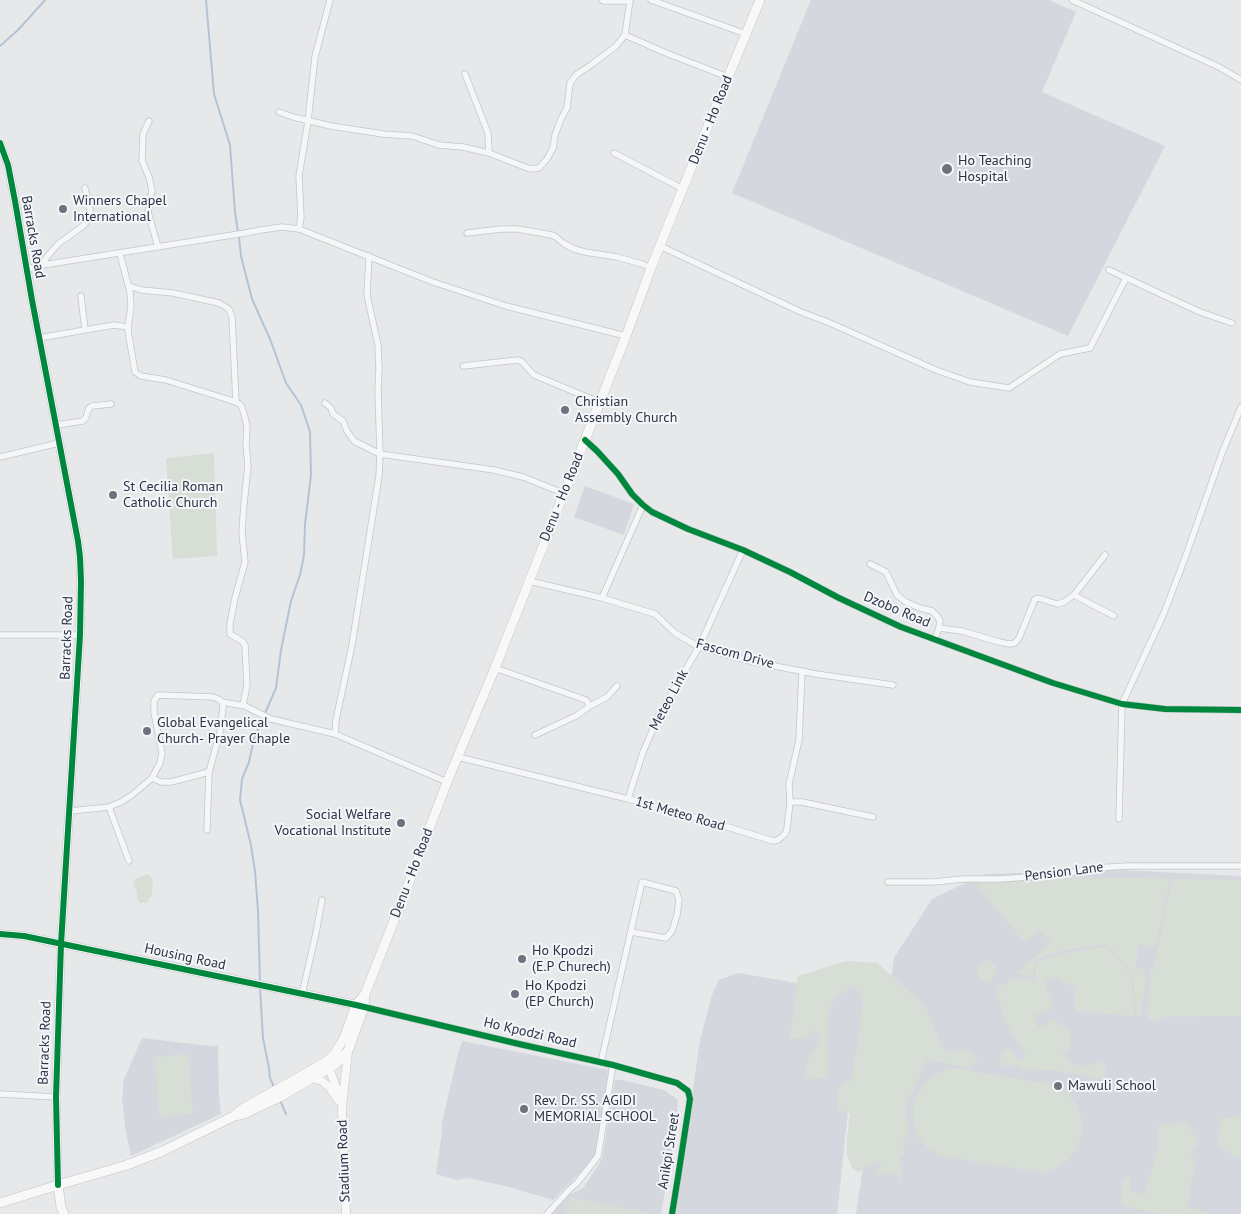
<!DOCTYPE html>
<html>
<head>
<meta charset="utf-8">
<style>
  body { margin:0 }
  canvas { display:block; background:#e6e8ea }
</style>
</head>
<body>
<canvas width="1241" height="1214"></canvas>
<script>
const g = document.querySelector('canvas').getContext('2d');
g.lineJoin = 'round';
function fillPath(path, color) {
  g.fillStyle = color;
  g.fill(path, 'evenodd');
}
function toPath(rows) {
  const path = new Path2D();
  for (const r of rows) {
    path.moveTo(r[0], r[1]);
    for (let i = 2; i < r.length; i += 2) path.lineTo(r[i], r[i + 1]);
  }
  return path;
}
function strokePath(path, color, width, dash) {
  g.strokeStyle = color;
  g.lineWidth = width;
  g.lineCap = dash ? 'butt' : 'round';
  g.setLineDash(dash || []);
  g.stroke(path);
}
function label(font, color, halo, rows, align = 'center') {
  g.font = font + ' "PT Sans",sans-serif';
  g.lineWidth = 4;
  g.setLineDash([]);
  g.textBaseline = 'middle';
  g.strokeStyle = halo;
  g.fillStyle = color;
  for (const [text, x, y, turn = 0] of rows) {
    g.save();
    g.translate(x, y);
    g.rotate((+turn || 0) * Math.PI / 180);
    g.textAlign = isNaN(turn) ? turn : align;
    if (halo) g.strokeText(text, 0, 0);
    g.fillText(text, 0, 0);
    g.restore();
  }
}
fillPath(toPath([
  [811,0,1049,0,1076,12,1042,92,1165,146,1068,336,732,193],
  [585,486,634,504,624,535,574,517],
  [1120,870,1241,876,1241,1214,856,1214,894,958,932,899,985,874],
  [831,970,847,976,866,994,849,1102,837,1214,675,1214,700,1040,712,995,719,980,738,973,796,983],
  [142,1038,209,1046,218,1045,219,1096,221,1114,131,1156,126,1133,122,1098,123,1094,123,1082],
  [462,1041,608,1070,605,1096,595,1155,580,1173,553,1200,509,1187,469,1178,457,1180,436,1174,442,1131,442,1122,458,1054],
  [615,1080,622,1080,664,1090,678,1100,676,1124,661,1214,552,1214,569,1195,583,1188,602,1159]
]), '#d4d7dd');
fillPath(toPath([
  [214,453,217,556,173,559,166,458],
  [148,874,152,879,153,884,152,894,147,903,140,903,137,899,137,891,133,885,135,879],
  [986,875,1170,879,1156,946,1138,945,1136,968,1144,969,1146,980,1142,1014,1136,1018,1133,975,1107,944,1060,951,1035,960,1033,978,1016,973,1051,942,1040,931,1024,942,979,889,977,882],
  [1172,879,1241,880,1241,1016,1167,1017,1152,1022,1147,1016,1150,975,1147,970,1153,970],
  [1107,946,1131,974,1135,1017,1103,1013,1075,1012,1075,987,1066,984,1056,977,1047,979,1046,986,1053,1000,1051,1010,1035,1015,1038,1028,1054,1020,1069,1028,1072,1040,1070,1049,1063,1053,1071,1063,1082,1067,1103,1061,1106,1067,1103,1080,1089,1076,1058,1071,1036,1069,1032,1071,1025,1071,1017,1065,1011,1065,1005,1067,1000,1065,1001,1053,1008,1046,1018,1059,1022,1060,1025,1055,1003,1018,1001,1005,996,995,996,986,1005,985,1012,977,1035,981,1036,962,1059,954],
  [989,960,995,965,996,969,996,974,990,981,986,982,979,978,977,972,979,966,982,962],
  [846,961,877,963,924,1004,945,1052,969,1050,978,1057,971,1068,927,1060,906,1105,906,1115,909,1128,903,1144,905,1154,900,1159,903,1185,898,1175,887,1175,874,1172,881,1166,878,1161,858,1172,852,1168,847,1154,847,1137,850,1114,839,1110,837,1107,837,1093,843,1083,852,1080,852,1073,858,1044,863,999,855,986,837,996,828,1012,828,1078,804,1079,809,1057,820,1039,814,1029,805,1039,790,1038,798,976],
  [188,1054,193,1114,159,1117,155,1057],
  [953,1068,1056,1085,1069,1093,1077,1105,1082,1119,1082,1134,1077,1148,1068,1160,1056,1169,1042,1173,939,1156,926,1147,917,1136,913,1121,913,1106,918,1092,927,1080,939,1072],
  [1241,1115,1241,1157,1236,1157,1218,1146,1221,1119],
  [1187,1123,1196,1137,1197,1144,1190,1154,1196,1160,1187,1207,1207,1212,1207,1214,1159,1214,1121,1205,1122,1190,1122,1181,1127,1176,1131,1178,1129,1191,1145,1194,1158,1146,1157,1128,1158,1125],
  [569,1197,655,1214,566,1214]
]), '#d6ded6');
strokePath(toPath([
  [206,0,214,94,230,145,235,212,238,232],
  [0,46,18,30,45,0],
  [239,237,241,256,252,299,270,339,286,383,301,405,310,432,311,475,305,524,304,555,300,575,291,601,281,650,276,688,254,739,249,762,242,779,240,800,251,845,255,871,258,911,260,983],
  [260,988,263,1038,269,1068,270,1078,274,1087],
  [280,1100,286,1114]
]), '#b4c4d5', 2);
const street = toPath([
  [602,0,604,1,630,1],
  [651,0,746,34],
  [1072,0,1219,67,1241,80],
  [625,35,666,53,728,77],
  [465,74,488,133,489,153],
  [279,112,293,117,331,126,383,134,412,136,439,145,463,147,489,153,530,169,539,168,547,159,553,148,555,135,561,119,567,108,570,83,576,75,591,65,615,47,625,35,630,0],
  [149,121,143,134,142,161,149,177,152,190,148,212,158,247],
  [614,153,683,189],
  [299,229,301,217,299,176,308,121,315,57,330,0],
  [467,233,501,229,518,229,552,235,556,237,563,243,574,249,585,252,617,257,642,264,651,268],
  [660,246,801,312,830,323,936,370,970,382,1009,388,1060,354,1090,348,1126,278],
  [120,254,130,292,131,306,129,320,128,331,135,372,141,376,166,380,236,402,241,405,244,414,247,426,246,444,248,465,244,504,242,532,245,562,235,598,230,624,230,634,242,641,245,645,247,685,243,705],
  [369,256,367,295,378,345,379,369,378,390,380,454,379,476,352,645,336,720,335,734,447,782],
  [43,265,46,258,58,244,83,226,90,218,90,210,85,188],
  [27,269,43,265,245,233,261,230,282,227,299,229,433,282,506,306,626,336],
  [1109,270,1200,312,1232,323],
  [129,286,141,290,173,293,219,303,229,309,232,317,236,402],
  [81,296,85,330],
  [39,338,114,325,128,327],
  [463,366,518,360,522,362,534,375,599,402],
  [325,403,331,408,333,414,343,421,347,431,354,441,380,454,494,470,523,477,563,493],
  [56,425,83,421,86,417,89,408,92,406,111,404],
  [585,440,597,451,618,474,632,494,643,505,652,512,688,529,743,550,790,572,839,598,901,627,1053,683,1122,704,1165,709,1241,710],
  [0,457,59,443],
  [870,564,886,572,897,595,906,602,920,608,932,611,937,616,940,621,939,628,935,639],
  [529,581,602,598,655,614,675,633,699,647,754,662,816,674,893,685],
  [1074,595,1105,555],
  [602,598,643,505],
  [939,628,962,631,999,642,1009,644,1015,643,1019,638,1035,599,1038,598,1057,604,1064,602,1074,595,1081,599,1114,616],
  [0,635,80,635],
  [495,668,586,700,590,706,576,716,535,735],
  [222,702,245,706,271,719,335,734],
  [590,706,607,697,617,686],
  [458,757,628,799,715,823,773,841,778,840,785,834,787,829,790,802,802,802,873,817],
  [628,799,643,752,659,715,699,647,743,550],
  [790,802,789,784,799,740,802,671],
  [109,807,129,861],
  [70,811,109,807,121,802,132,795,152,778,160,763,162,753,154,712,154,701,158,695,213,697,218,699,222,702,223,707,220,732,209,772,171,782,161,782,152,778],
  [1119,819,1122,704,1164,613,1185,558,1222,453,1241,407],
  [207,830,209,772],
  [888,882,933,882,963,879,999,879,1057,875,1094,868,1127,866,1241,866],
  [302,994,316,933,322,900],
  [364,1007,519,1044,613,1065,677,1083,688,1091,690,1099,678,1177,672,1214],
  [601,1062,642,882,676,891,679,900,677,915,672,931,666,938,631,932],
  [0,1094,56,1097],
  [547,1214,569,1190,577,1183,598,1156,613,1065]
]);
const secondary = toPath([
  [0,143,8,165,15,201,32,300,78,541,80,557,81,581,80,635,61,944,56,1097,58,1185],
  [0,934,24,936,362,1006],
  [328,1065,341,1101],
  [313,1078,322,1081,330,1088,338,1100],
  [346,1214,342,1108,348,1051]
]);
const primary = toPath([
  [234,1116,244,1114,280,1097,336,1064,348,1051,364,1007,365,994,403,898,447,782,495,668,626,336,651,268,714,111,760,0],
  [58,1185,61,1207,64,1214],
  [0,1203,58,1185,127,1165,163,1151,234,1116,242,1109,294,1080,327,1061,335,1053,344,1038,356,1005,365,994]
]);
strokePath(street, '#c4c6c8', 7);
strokePath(secondary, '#c4c6c8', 9);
strokePath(primary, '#c2c5c8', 10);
strokePath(street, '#f5f6f7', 5.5);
strokePath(secondary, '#f8f8f8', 8);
strokePath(primary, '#f8f8f8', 9);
strokePath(toPath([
  [0,143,8,165,15,201,32,300,78,541,80,557,81,581,80,635,61,944,56,1097,58,1185],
  [585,440,597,451,618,474,632,494,643,505,652,512,688,529,743,550,790,572,839,598,901,627,1053,683,1122,704,1165,709,1241,710],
  [0,934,24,936,356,1005,519,1044,613,1065,677,1083,688,1091,690,1099,678,1177,672,1214]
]), '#00873e', 6);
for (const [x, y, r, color] of [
  [947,169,6,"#6c737f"],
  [63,209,5,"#6c737f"],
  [565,410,5,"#6c737f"],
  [113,495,5,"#6c737f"],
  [147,731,5,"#6c737f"],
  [401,823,5,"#6c737f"],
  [522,959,5,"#6c737f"],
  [515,994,5,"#6c737f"],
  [1058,1086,5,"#6c737f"],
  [524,1109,5,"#6c737f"]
]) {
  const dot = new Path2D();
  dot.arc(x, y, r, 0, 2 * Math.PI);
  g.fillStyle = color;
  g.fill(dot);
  strokePath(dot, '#f4f6f9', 2);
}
label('14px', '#2b3445', '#f4f6f9', [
  ["Denu - Ho Road",711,120,-68],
  ["Barracks Road",33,237,80],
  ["Denu - Ho Road",562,497,-68],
  ["Dzobo Road",897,610,23],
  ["Barracks Road",67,638,-88],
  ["Fascom Drive",735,654,15],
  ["Meteo Link",669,700,-62],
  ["1st Meteo Road",680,814,16],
  ["Pension Lane",1064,872,-7],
  ["Denu - Ho Road",412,873,-69],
  ["Housing Road",185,957,12],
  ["Ho Kpodzi Road",530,1033,13],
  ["Barracks Road",45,1043,-88],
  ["Anikpi Street",669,1151,-81],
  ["Stadium Road",344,1161,-92]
]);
label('14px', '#2b3445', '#f4f6f9', [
  ["Ho Teaching",958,161],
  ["Hospital",958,177],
  ["Winners Chapel",73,201],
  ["International",73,217],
  ["Christian",575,402],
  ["Assembly Church",575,418],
  ["St Cecilia Roman",123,487],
  ["Catholic Church",123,503],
  ["Global Evangelical",157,723],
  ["Church- Prayer Chaple",157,739],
  ["Social Welfare",391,815,"right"],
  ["Vocational Institute",391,831,"right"],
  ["Ho Kpodzi",532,951],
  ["(E.P Churech)",532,967],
  ["Ho Kpodzi",525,986],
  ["(EP Church)",525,1002],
  ["Mawuli School",1068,1086],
  ["Rev. Dr. SS. AGIDI",534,1101],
  ["MEMORIAL SCHOOL",534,1117]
], 'left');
</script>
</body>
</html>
